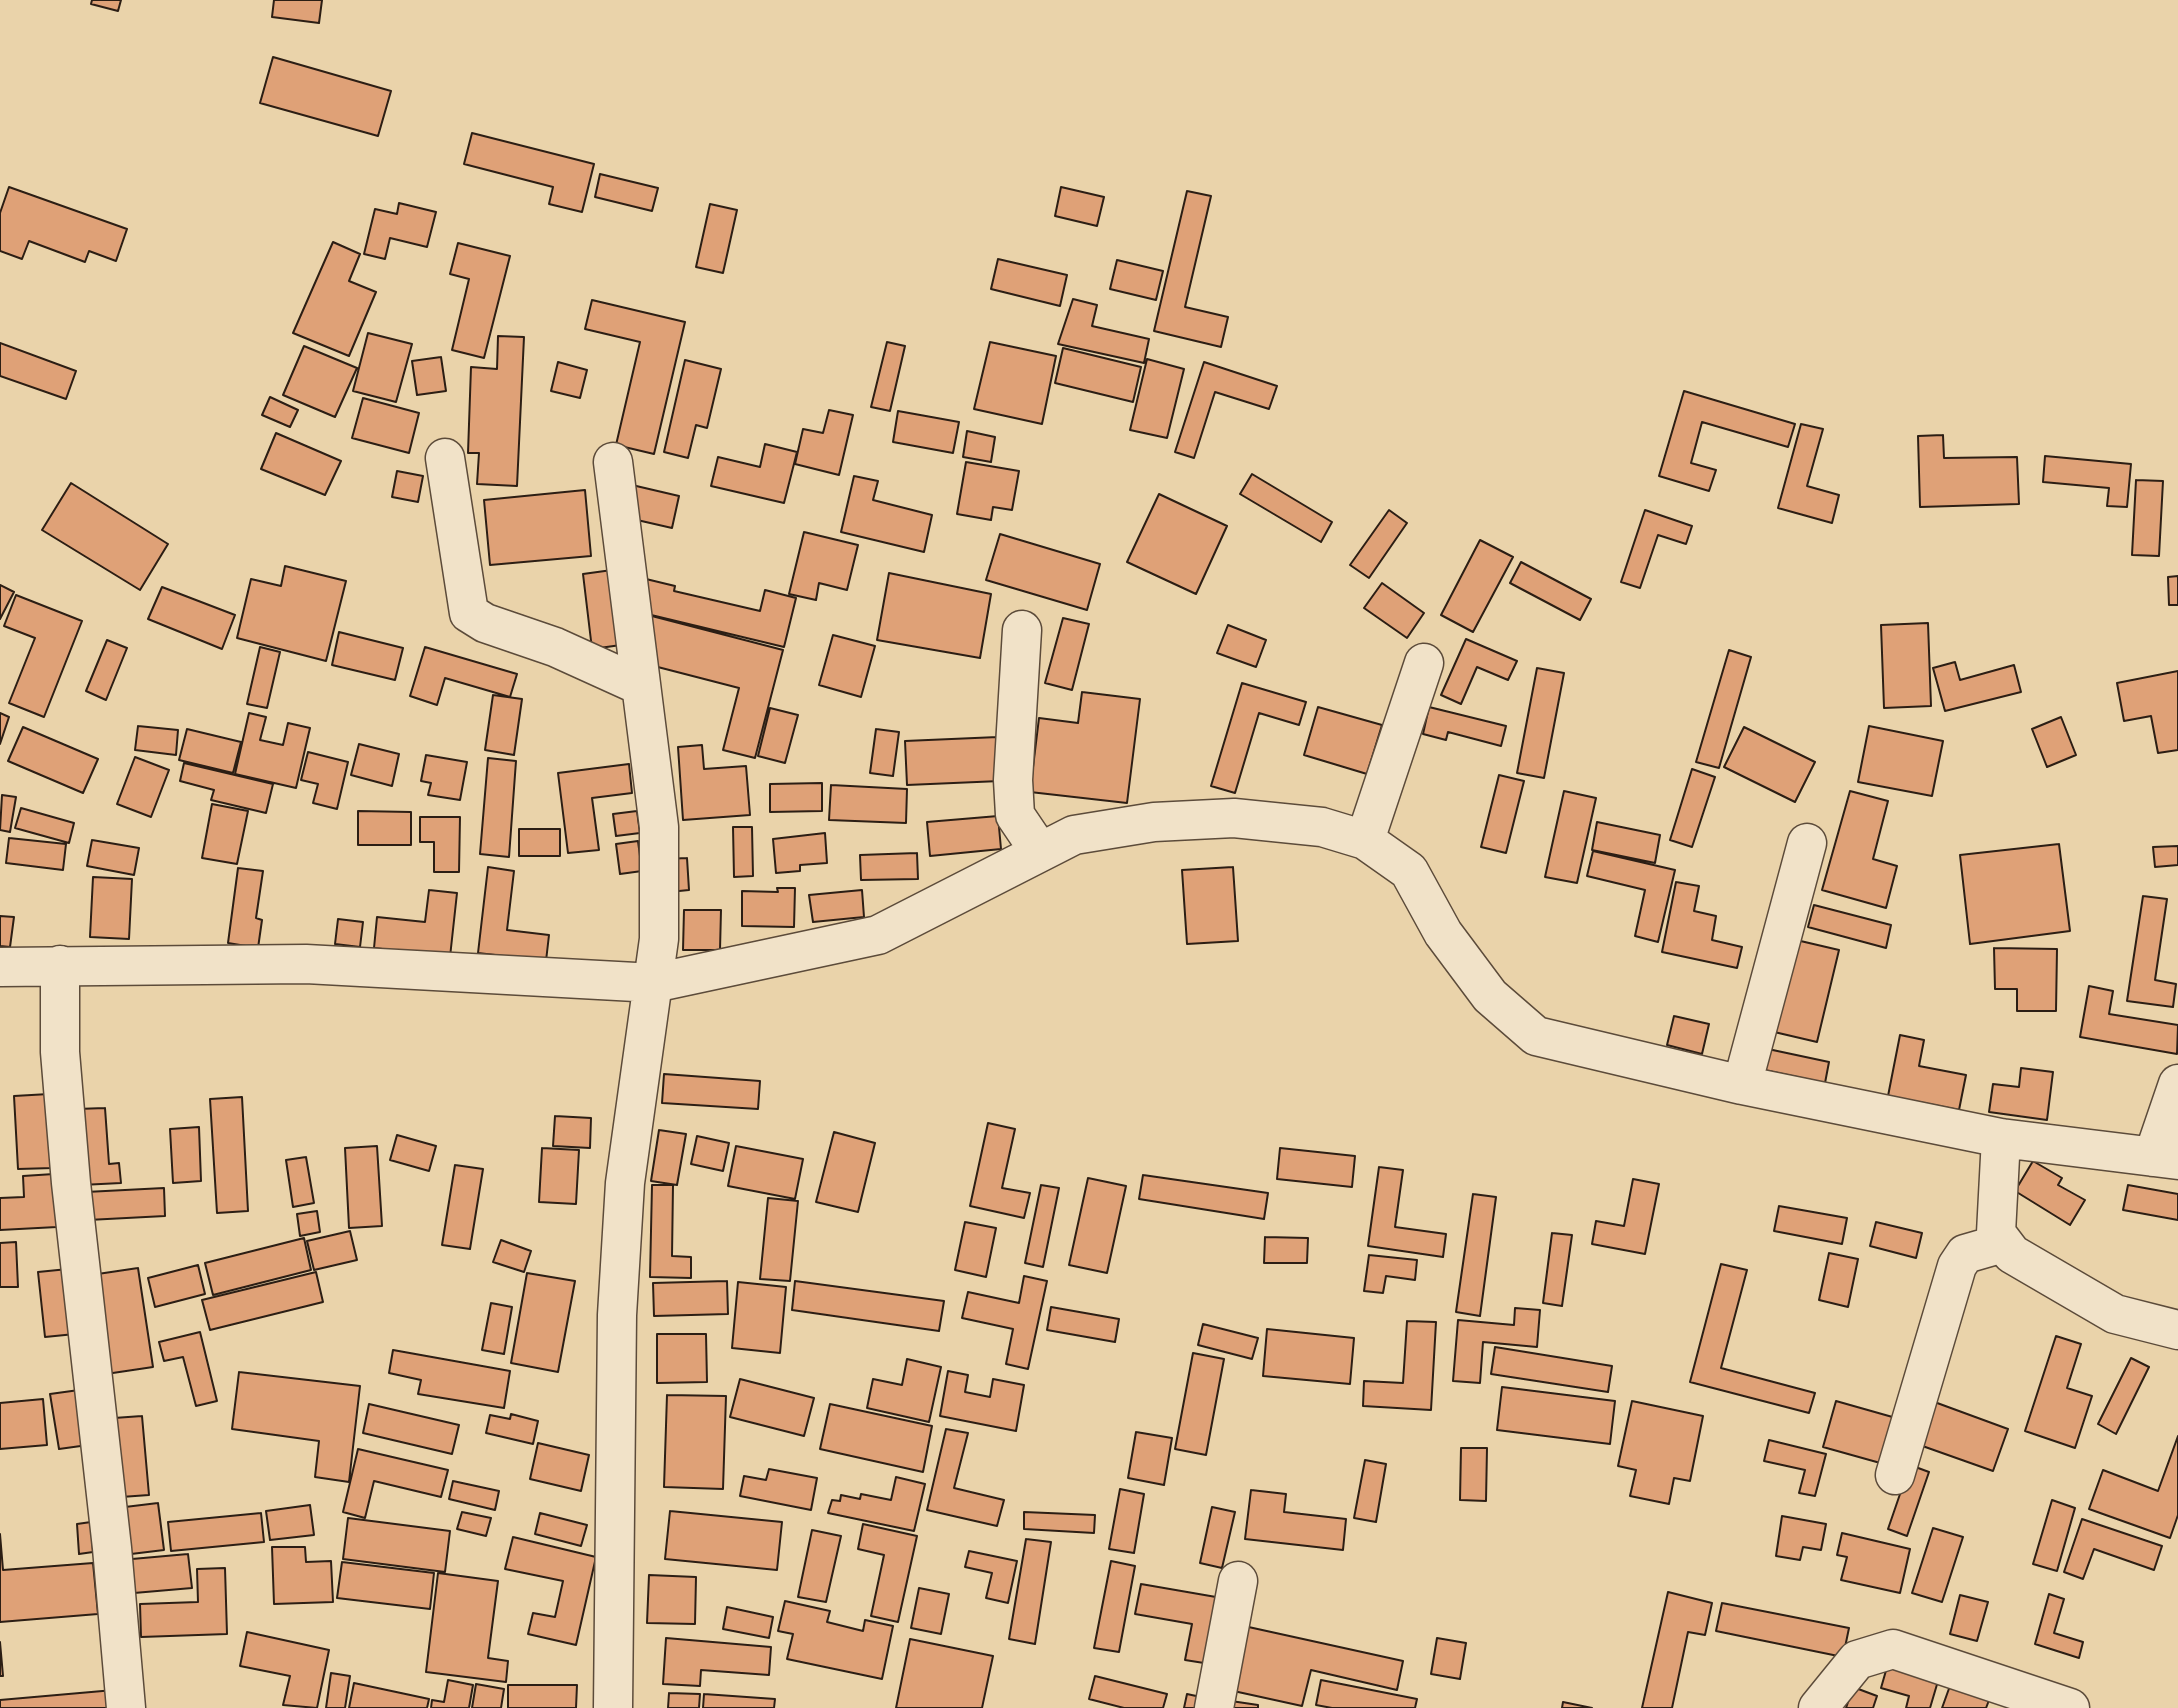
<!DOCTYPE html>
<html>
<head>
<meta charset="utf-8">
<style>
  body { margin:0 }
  canvas { display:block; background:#ead3aa }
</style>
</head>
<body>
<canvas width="2178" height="1708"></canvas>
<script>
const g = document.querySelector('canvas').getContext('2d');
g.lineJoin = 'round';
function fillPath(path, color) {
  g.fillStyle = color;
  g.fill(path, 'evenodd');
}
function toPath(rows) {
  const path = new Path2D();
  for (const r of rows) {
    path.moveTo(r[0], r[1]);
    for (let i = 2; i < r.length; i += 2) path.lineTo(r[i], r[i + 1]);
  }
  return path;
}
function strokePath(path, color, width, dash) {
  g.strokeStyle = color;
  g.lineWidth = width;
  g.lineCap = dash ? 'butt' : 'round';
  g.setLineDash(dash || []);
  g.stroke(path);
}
const building = toPath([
  [92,0,121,0,118,11,91,4,92,0],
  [274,0,322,0,319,23,272,17,274,0],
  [273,57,391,91,378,136,260,103,273,57],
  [472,133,594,164,582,212,549,204,553,187,464,164,472,133],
  [600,174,658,188,652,211,595,197,600,174],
  [9,187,127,229,116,261,89,251,85,262,29,241,22,259,0,251,0,213,9,187],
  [1061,187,1104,197,1097,226,1055,216,1061,187],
  [1187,191,1211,196,1185,307,1228,317,1221,347,1154,331,1187,191],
  [399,203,436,212,427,247,390,238,385,259,364,254,375,209,397,214,399,203],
  [710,204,737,210,723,273,696,267,710,204],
  [333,242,360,254,349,281,376,292,349,356,293,333,333,242],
  [458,243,510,256,484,358,452,350,469,279,450,274,458,243],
  [998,259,1067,275,1060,306,991,289,998,259],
  [1117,260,1163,271,1156,300,1110,289,1117,260],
  [1073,299,1097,305,1092,326,1149,339,1144,363,1058,344,1073,299],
  [592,300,685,322,654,454,616,445,640,342,585,329,592,300],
  [368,333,412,344,396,402,353,391,368,333],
  [498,336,524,337,517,486,477,484,479,453,468,453,471,367,497,369,498,336],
  [887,342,905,346,890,411,871,407,887,342],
  [990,342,1056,356,1042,424,974,409,990,342],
  [0,343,76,371,66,399,0,376,0,343],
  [304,346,357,368,335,417,283,395,304,346],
  [1063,348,1141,367,1133,402,1055,383,1063,348],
  [441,357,446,391,417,395,412,361,441,357],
  [1147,359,1184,369,1167,438,1130,430,1147,359],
  [685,360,721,369,707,428,696,425,688,458,664,452,685,360],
  [558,362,587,370,580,398,551,391,558,362],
  [1204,362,1277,386,1269,409,1215,392,1194,458,1175,452,1204,362],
  [1684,391,1795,424,1788,447,1702,422,1691,463,1716,470,1709,491,1659,476,1684,391],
  [270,397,298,410,290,427,262,415,270,397],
  [363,398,419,413,409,453,352,438,363,398],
  [829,410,853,415,839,475,795,464,803,429,823,433,829,410],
  [898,411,959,422,953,453,893,442,898,411],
  [1801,424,1823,429,1807,486,1839,495,1832,523,1778,508,1801,424],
  [967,431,995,437,991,462,963,457,967,431],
  [276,433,341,461,325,495,261,469,276,433],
  [1943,435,1944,458,2017,457,2019,504,1920,507,1918,436,1943,435],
  [765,444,797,452,784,503,711,486,718,457,760,467,765,444],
  [2045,456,2131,464,2127,507,2107,506,2109,488,2043,482,2045,456],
  [966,462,1019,471,1012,510,993,507,991,520,957,514,966,462],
  [397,471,423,476,418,502,392,497,397,471],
  [1252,474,1332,522,1321,542,1240,494,1252,474],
  [854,476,878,481,873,500,932,515,924,552,841,532,854,476],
  [2136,480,2163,481,2159,556,2132,555,2136,480],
  [71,483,168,544,140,590,42,530,71,483],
  [632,485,679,496,672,528,624,517,632,485],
  [585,490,591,556,490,565,484,500,585,490],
  [1159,494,1227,526,1196,594,1127,562,1159,494],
  [1389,510,1407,523,1369,578,1350,565,1389,510],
  [1645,510,1692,526,1686,544,1658,535,1640,588,1621,582,1645,510],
  [804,532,858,545,847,590,819,583,816,600,789,594,804,532],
  [1000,534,1100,564,1087,610,986,580,1000,534],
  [1480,540,1513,557,1473,632,1441,615,1480,540],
  [1521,562,1591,599,1580,620,1510,583,1521,562],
  [285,566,346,581,326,661,237,638,251,579,281,586,285,566],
  [612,570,621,645,592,649,583,574,612,570],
  [889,573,991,594,980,658,877,640,889,573],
  [2178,576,2178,605,2169,605,2168,577,2178,576],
  [646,579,675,586,674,591,760,611,765,590,796,598,784,647,647,614,646,579],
  [1382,583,1424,613,1407,638,1364,608,1382,583],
  [0,585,14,592,0,619,0,585],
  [162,587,235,615,222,649,148,619,162,587],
  [16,595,82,621,44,717,9,703,35,638,4,626,16,595],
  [648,615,783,650,755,758,723,750,739,688,650,665,648,615],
  [1063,618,1089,624,1072,690,1045,683,1063,618],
  [1928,623,1931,706,1884,708,1881,625,1928,623],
  [1228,625,1266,640,1256,667,1217,653,1228,625],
  [339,632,403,648,395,680,332,665,339,632],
  [833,635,875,646,861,697,819,685,833,635],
  [1466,639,1517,661,1508,680,1477,667,1461,704,1441,695,1466,639],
  [107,640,127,648,106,700,86,691,107,640],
  [260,647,280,652,267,708,247,704,260,647],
  [425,647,517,674,510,697,445,678,437,705,410,696,425,647],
  [1729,650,1751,657,1719,768,1696,762,1729,650],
  [1955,662,1960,680,2014,665,2021,692,1945,711,1933,668,1955,662],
  [1537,668,1564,673,1544,778,1517,773,1537,668],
  [2178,671,2178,750,2158,753,2151,716,2124,721,2117,683,2178,671],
  [1242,683,1306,702,1299,725,1259,713,1235,793,1211,786,1242,683],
  [1082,692,1140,699,1127,803,1030,792,1039,718,1078,723,1082,692],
  [493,695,522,699,514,755,485,750,493,695],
  [1318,707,1382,725,1367,774,1304,755,1318,707],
  [1429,707,1506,726,1501,746,1448,732,1446,740,1423,734,1429,707],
  [770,708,798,715,785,763,758,756,770,708],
  [0,713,9,717,0,744,0,713],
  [249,713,266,717,260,740,283,745,288,723,310,728,296,788,235,774,249,713],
  [2061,717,2076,755,2047,767,2032,729,2061,717],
  [138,726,178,730,176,755,135,750,138,726],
  [1869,726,1943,741,1932,796,1858,782,1869,726],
  [23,727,98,759,83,793,8,761,23,727],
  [1744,727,1815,762,1795,802,1724,767,1744,727],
  [187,729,241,742,233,773,179,760,187,729],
  [876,729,899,732,893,776,870,773,876,729],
  [998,737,1000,781,907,785,905,741,998,737],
  [359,744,399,754,392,786,351,775,359,744],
  [702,745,704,769,746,766,750,815,683,820,678,747,702,745],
  [308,752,348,762,337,809,313,803,318,784,301,780,308,752],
  [426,755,467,762,460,800,428,795,431,783,421,781,426,755],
  [135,757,169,770,151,817,117,804,135,757],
  [488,758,516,761,509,857,480,854,488,758],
  [184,763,273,784,266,813,211,800,214,790,180,781,184,763],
  [629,764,632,793,592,798,599,850,568,853,558,773,629,764],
  [1692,769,1715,777,1692,847,1670,840,1692,769],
  [1499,775,1524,781,1506,853,1481,847,1499,775],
  [822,783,822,811,770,812,770,784,822,783],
  [831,785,907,789,906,823,829,820,831,785],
  [1564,791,1596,798,1577,883,1545,877,1564,791],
  [1850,791,1888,801,1873,859,1897,866,1886,908,1822,890,1850,791],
  [2,795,16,797,10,832,0,830,2,795],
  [212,804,248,811,237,864,202,858,212,804],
  [21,808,74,823,69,843,15,828,21,808],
  [358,811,411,812,411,845,358,845,358,811],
  [637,811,640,833,616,836,613,814,637,811],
  [998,816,1001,849,930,856,927,822,998,816],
  [420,817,460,817,459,872,434,872,434,842,420,842,420,817],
  [1597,822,1660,835,1655,863,1592,850,1597,822],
  [733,827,752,827,753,876,734,877,733,827],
  [519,829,560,829,560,856,519,856,519,829],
  [825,833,827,863,800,865,800,871,776,873,773,839,825,833],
  [9,838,66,844,63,870,6,863,9,838],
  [92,840,139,848,134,875,87,866,92,840],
  [638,841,642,871,620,874,616,844,638,841],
  [2059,844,2070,931,1970,944,1960,855,2059,844],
  [2178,846,2178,865,2155,867,2153,847,2178,846],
  [1593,851,1675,870,1658,942,1635,936,1645,890,1587,876,1593,851],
  [917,853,918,879,861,880,860,855,917,853],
  [687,858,689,890,669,892,666,859,687,858],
  [488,867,514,871,507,930,549,935,546,961,478,953,488,867],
  [1233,867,1238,941,1187,944,1182,870,1233,867],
  [238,868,263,871,256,918,262,920,258,948,228,943,238,868],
  [93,877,132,879,129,939,90,937,93,877],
  [1676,882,1699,886,1694,911,1716,916,1712,940,1742,947,1737,968,1662,952,1676,882],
  [777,888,795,888,794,927,742,926,742,891,778,892,777,888],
  [429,890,457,893,450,957,374,948,377,917,425,922,429,890],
  [862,890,864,917,813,922,809,895,862,890],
  [2143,896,2167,899,2155,980,2176,984,2173,1007,2127,1001,2143,896],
  [1814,905,1891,925,1886,948,1808,927,1814,905],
  [684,910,721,910,720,950,683,950,684,910],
  [0,916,14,917,10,947,0,946,0,916],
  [338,919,363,922,360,947,335,944,338,919],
  [1792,939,1839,950,1817,1042,1770,1031,1792,939],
  [1994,948,2057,949,2056,1011,2017,1011,2017,989,1995,989,1994,948],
  [2089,986,2113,991,2109,1014,2178,1025,2177,1054,2080,1037,2089,986],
  [1674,1016,1709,1024,1702,1054,1667,1045,1674,1016],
  [1900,1035,1924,1040,1919,1066,1966,1075,1959,1110,1888,1096,1900,1035],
  [1768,1049,1829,1062,1825,1083,1764,1070,1768,1049],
  [2021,1068,2053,1072,2047,1120,1989,1112,1993,1084,2019,1087,2021,1068],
  [664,1074,760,1081,758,1109,662,1103,664,1074],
  [49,1094,53,1168,18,1169,14,1096,49,1094],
  [242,1097,248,1211,217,1213,210,1099,242,1097],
  [105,1108,109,1164,119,1163,121,1183,81,1185,77,1109,105,1108],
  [555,1116,591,1118,590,1148,553,1146,555,1116],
  [988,1123,1015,1129,1002,1188,1030,1193,1024,1218,970,1206,988,1123],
  [199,1127,201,1181,173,1183,170,1129,199,1127],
  [659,1130,686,1134,677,1185,651,1181,659,1130],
  [834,1132,875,1143,858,1212,816,1202,834,1132],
  [397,1135,436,1146,429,1171,390,1160,397,1135],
  [697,1136,729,1143,723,1171,691,1164,697,1136],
  [377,1146,382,1226,349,1228,345,1148,377,1146],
  [736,1146,803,1159,795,1199,728,1186,736,1146],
  [542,1148,579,1150,576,1204,539,1202,542,1148],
  [1280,1148,1355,1156,1352,1187,1277,1179,1280,1148],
  [306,1157,314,1203,293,1207,286,1160,306,1157],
  [2033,1161,2062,1178,2058,1185,2085,1200,2070,1225,2015,1191,2033,1161],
  [455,1165,483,1169,470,1249,442,1245,455,1165],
  [1379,1167,1403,1170,1395,1227,1446,1234,1443,1257,1368,1246,1379,1167],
  [54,1174,57,1227,0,1230,0,1198,24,1197,23,1176,54,1174],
  [1143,1175,1268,1193,1264,1219,1139,1199,1143,1175],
  [1088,1178,1126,1186,1107,1273,1069,1265,1088,1178],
  [1633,1179,1659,1184,1645,1254,1592,1244,1596,1221,1624,1226,1633,1179],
  [652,1185,673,1185,672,1256,691,1257,691,1278,650,1277,652,1185],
  [1041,1185,1059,1188,1043,1267,1025,1263,1041,1185],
  [2128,1185,2178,1194,2178,1220,2123,1210,2128,1185],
  [164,1188,165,1216,88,1220,86,1192,164,1188],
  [1473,1194,1496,1197,1480,1316,1456,1312,1473,1194],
  [768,1198,798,1201,790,1281,760,1279,768,1198],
  [1779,1206,1847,1218,1842,1244,1774,1231,1779,1206],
  [317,1211,320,1232,300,1236,297,1214,317,1211],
  [965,1222,996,1228,986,1277,955,1270,965,1222],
  [1876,1222,1922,1233,1916,1258,1870,1246,1876,1222],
  [350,1231,357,1260,314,1270,307,1241,350,1231],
  [1552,1233,1572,1235,1562,1306,1543,1303,1552,1233],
  [1265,1237,1308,1238,1307,1263,1264,1263,1265,1237],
  [304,1238,311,1270,213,1295,205,1263,304,1238],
  [501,1240,531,1251,524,1272,493,1262,501,1240],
  [16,1242,18,1287,0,1287,0,1243,16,1242],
  [1829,1253,1858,1259,1848,1307,1819,1300,1829,1253],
  [1369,1255,1417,1260,1415,1280,1386,1276,1383,1293,1364,1291,1369,1255],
  [1721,1264,1747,1270,1721,1368,1815,1393,1809,1413,1690,1382,1721,1264],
  [198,1265,205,1294,155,1307,148,1278,198,1265],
  [138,1268,153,1367,106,1374,91,1275,138,1268],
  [68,1269,75,1334,45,1337,38,1272,68,1269],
  [316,1272,323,1302,210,1330,202,1300,316,1272],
  [527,1273,575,1281,558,1372,511,1363,527,1273],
  [1024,1276,1047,1281,1028,1369,1006,1364,1013,1329,962,1318,968,1292,1019,1303,1024,1276],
  [727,1281,728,1314,654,1316,653,1283,727,1281],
  [795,1281,944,1301,939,1331,792,1310,795,1281],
  [738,1282,786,1287,780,1353,732,1348,738,1282],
  [491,1303,512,1307,504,1354,482,1350,491,1303],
  [1051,1307,1119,1319,1115,1342,1047,1330,1051,1307],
  [1515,1308,1540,1310,1537,1347,1483,1342,1480,1383,1453,1381,1458,1320,1514,1325,1515,1308],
  [1407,1321,1436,1322,1431,1410,1363,1406,1364,1381,1403,1383,1407,1321],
  [1203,1324,1258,1338,1252,1359,1198,1345,1203,1324],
  [1267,1329,1354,1338,1350,1384,1263,1376,1267,1329],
  [200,1332,217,1401,196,1406,183,1357,164,1361,159,1342,200,1332],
  [657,1334,706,1334,707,1382,657,1383,657,1334],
  [2056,1336,2081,1344,2067,1388,2092,1396,2075,1448,2025,1431,2056,1336],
  [1495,1347,1612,1366,1608,1392,1491,1374,1495,1347],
  [393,1350,510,1371,504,1408,418,1394,421,1380,389,1373,393,1350],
  [1193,1353,1224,1359,1206,1455,1175,1449,1193,1353],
  [2131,1358,2149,1367,2116,1434,2098,1424,2131,1358],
  [907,1359,941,1367,929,1422,867,1408,873,1379,902,1385,907,1359],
  [948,1371,968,1375,965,1392,990,1397,993,1379,1024,1385,1016,1431,940,1416,948,1371],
  [239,1372,360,1386,349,1482,315,1477,319,1441,232,1429,239,1372],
  [740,1379,814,1398,804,1436,730,1417,740,1379],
  [1502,1387,1615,1401,1610,1444,1497,1430,1502,1387],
  [79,1390,88,1445,59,1449,50,1394,79,1390],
  [667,1395,726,1396,723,1489,664,1487,667,1395],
  [43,1399,47,1445,0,1449,0,1403,43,1399],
  [1929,1400,2008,1429,1993,1471,1914,1443,1929,1400],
  [1632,1401,1703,1416,1690,1481,1674,1478,1669,1504,1630,1496,1636,1470,1618,1466,1632,1401],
  [1836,1401,1903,1420,1891,1466,1823,1447,1836,1401],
  [369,1404,459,1425,452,1454,363,1433,369,1404],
  [830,1404,932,1426,923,1472,820,1449,830,1404],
  [511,1414,538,1421,533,1444,486,1433,490,1415,510,1419,511,1414],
  [142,1416,149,1495,121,1497,114,1418,142,1416],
  [946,1429,968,1433,954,1488,1004,1500,997,1526,927,1510,946,1429],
  [1136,1432,1172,1438,1164,1485,1128,1478,1136,1432],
  [2178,1436,2178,1515,2170,1538,2089,1509,2103,1470,2158,1491,2178,1436],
  [1769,1440,1826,1454,1815,1496,1799,1493,1805,1470,1764,1461,1769,1440],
  [538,1443,589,1455,581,1491,530,1479,538,1443],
  [1461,1448,1487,1448,1486,1501,1460,1500,1461,1448],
  [358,1449,448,1470,441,1497,374,1481,365,1518,343,1512,358,1449],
  [1365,1460,1386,1464,1376,1522,1354,1518,1365,1460],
  [1910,1465,1929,1472,1907,1536,1888,1529,1910,1465],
  [769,1469,817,1478,811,1510,740,1496,744,1476,766,1480,769,1469],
  [896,1477,925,1484,914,1531,828,1513,832,1500,840,1501,841,1495,860,1499,861,1494,891,1500,896,1477],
  [453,1481,499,1491,495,1510,449,1499,453,1481],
  [1120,1489,1144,1494,1134,1553,1109,1549,1120,1489],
  [1251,1490,1286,1494,1284,1512,1346,1519,1343,1550,1245,1539,1251,1490],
  [2052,1500,2075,1508,2057,1571,2033,1564,2052,1500],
  [158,1503,164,1550,131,1554,125,1507,158,1503],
  [310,1505,314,1535,270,1540,266,1511,310,1505],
  [1212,1507,1235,1512,1222,1568,1200,1563,1212,1507],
  [670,1511,782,1522,777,1570,665,1559,670,1511],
  [462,1512,491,1518,486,1536,457,1529,462,1512],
  [1024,1512,1095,1515,1094,1533,1024,1529,1024,1512],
  [261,1513,264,1542,171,1551,168,1522,261,1513],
  [540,1513,587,1525,581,1546,535,1534,540,1513],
  [1782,1516,1826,1524,1821,1550,1803,1547,1800,1560,1776,1556,1782,1516],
  [348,1518,450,1531,445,1572,343,1559,348,1518],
  [2082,1519,2162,1546,2154,1570,2094,1549,2083,1579,2064,1572,2082,1519],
  [91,1522,93,1552,79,1554,77,1524,91,1522],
  [863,1524,917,1536,898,1622,871,1616,884,1555,858,1549,863,1524],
  [1933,1528,1963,1537,1942,1602,1912,1593,1933,1528],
  [812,1530,841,1536,826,1602,798,1597,812,1530],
  [1842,1533,1910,1549,1900,1593,1841,1580,1847,1557,1837,1555,1842,1533],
  [0,1534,3,1570,93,1563,98,1614,0,1622,0,1534],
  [513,1537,596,1557,576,1645,528,1634,533,1613,555,1617,563,1581,505,1569,513,1537],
  [1026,1539,1051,1542,1035,1644,1009,1639,1026,1539],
  [272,1547,305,1547,306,1562,331,1561,333,1602,274,1604,272,1547],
  [969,1551,1017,1561,1008,1603,986,1598,992,1573,965,1567,969,1551],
  [188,1554,192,1588,134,1593,132,1559,188,1554],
  [1111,1561,1135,1566,1119,1652,1094,1648,1111,1561],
  [342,1562,434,1573,430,1609,337,1598,342,1562],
  [225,1568,227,1634,141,1637,140,1604,198,1602,197,1569,225,1568],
  [438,1573,498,1581,488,1658,508,1661,506,1682,426,1672,438,1573],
  [649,1575,696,1577,695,1624,647,1623,649,1575],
  [1141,1584,1216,1597,1204,1663,1185,1660,1192,1624,1135,1614,1141,1584],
  [919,1588,949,1594,941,1634,911,1628,919,1588],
  [1668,1592,1712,1603,1705,1635,1688,1632,1672,1708,1642,1708,1668,1592],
  [2049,1594,2064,1599,2054,1633,2083,1642,2079,1658,2035,1644,2049,1594],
  [1960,1595,1988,1602,1977,1641,1950,1634,1960,1595],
  [785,1601,830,1611,827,1622,863,1631,865,1620,893,1626,882,1679,787,1659,793,1634,778,1631,785,1601],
  [1722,1603,1849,1628,1843,1657,1716,1631,1722,1603],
  [727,1607,773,1617,769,1638,723,1629,727,1607],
  [1244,1626,1403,1661,1397,1690,1311,1670,1302,1706,1229,1690,1244,1626],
  [247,1632,329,1650,317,1708,283,1705,290,1676,240,1666,247,1632],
  [666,1638,771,1647,769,1675,701,1670,700,1686,663,1684,666,1638],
  [1437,1638,1466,1643,1460,1679,1431,1674,1437,1638],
  [910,1639,993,1656,982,1708,896,1708,910,1639],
  [0,1642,3,1676,0,1676,0,1642],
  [1887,1667,1938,1681,1930,1708,1906,1708,1909,1696,1881,1688,1887,1667],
  [331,1673,350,1676,345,1708,326,1708,331,1673],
  [1095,1676,1167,1694,1163,1708,1124,1708,1089,1699,1095,1676],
  [448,1680,473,1685,469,1708,431,1708,432,1700,444,1702,448,1680],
  [1321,1680,1417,1699,1415,1708,1332,1708,1316,1705,1321,1680],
  [354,1683,429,1699,427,1708,349,1708,354,1683],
  [1951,1683,1991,1695,1986,1708,1942,1708,1951,1683],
  [476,1684,504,1689,501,1708,472,1708,476,1684],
  [508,1685,577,1685,576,1708,508,1708,508,1685],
  [1853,1687,1877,1696,1873,1708,1846,1708,1853,1687],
  [114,1690,115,1708,0,1708,0,1700,114,1690],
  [669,1693,700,1694,699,1708,668,1708,669,1693],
  [704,1694,775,1699,774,1708,703,1708,704,1694],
  [1187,1694,1210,1699,1208,1708,1184,1708,1187,1694],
  [1231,1701,1258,1705,1258,1708,1230,1708,1231,1701],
  [1563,1702,1592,1708,1562,1708,1563,1702]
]);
fillPath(building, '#dfa177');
strokePath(building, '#2c1e14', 2);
const minor = toPath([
  [445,458,469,613,485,623,555,647,641,686],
  [1022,630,1013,780,1015,815,1040,852],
  [1365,840,1424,663],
  [60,965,60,1052,71,1183,112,1548,126,1708],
  [0,967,306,964,654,983,878,935,1074,835,1154,822,1234,818,1322,827,1365,840,1409,871,1443,933,1490,996,1536,1036,1742,1085,2001,1138,2178,1160],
  [1742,1085,1807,843],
  [2001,1138,1996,1233,2012,1254,2115,1314,2178,1330],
  [2153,1157,2178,1084],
  [1895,1475,1957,1266,1965,1254,2003,1243],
  [613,1708,617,1315,625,1183,659,939,659,827,613,462],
  [1214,1708,1238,1581],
  [1818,1708,1857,1660,1893,1649,2070,1708]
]);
strokePath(minor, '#5c4b3a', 41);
strokePath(minor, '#f1e2c8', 38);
</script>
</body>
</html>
